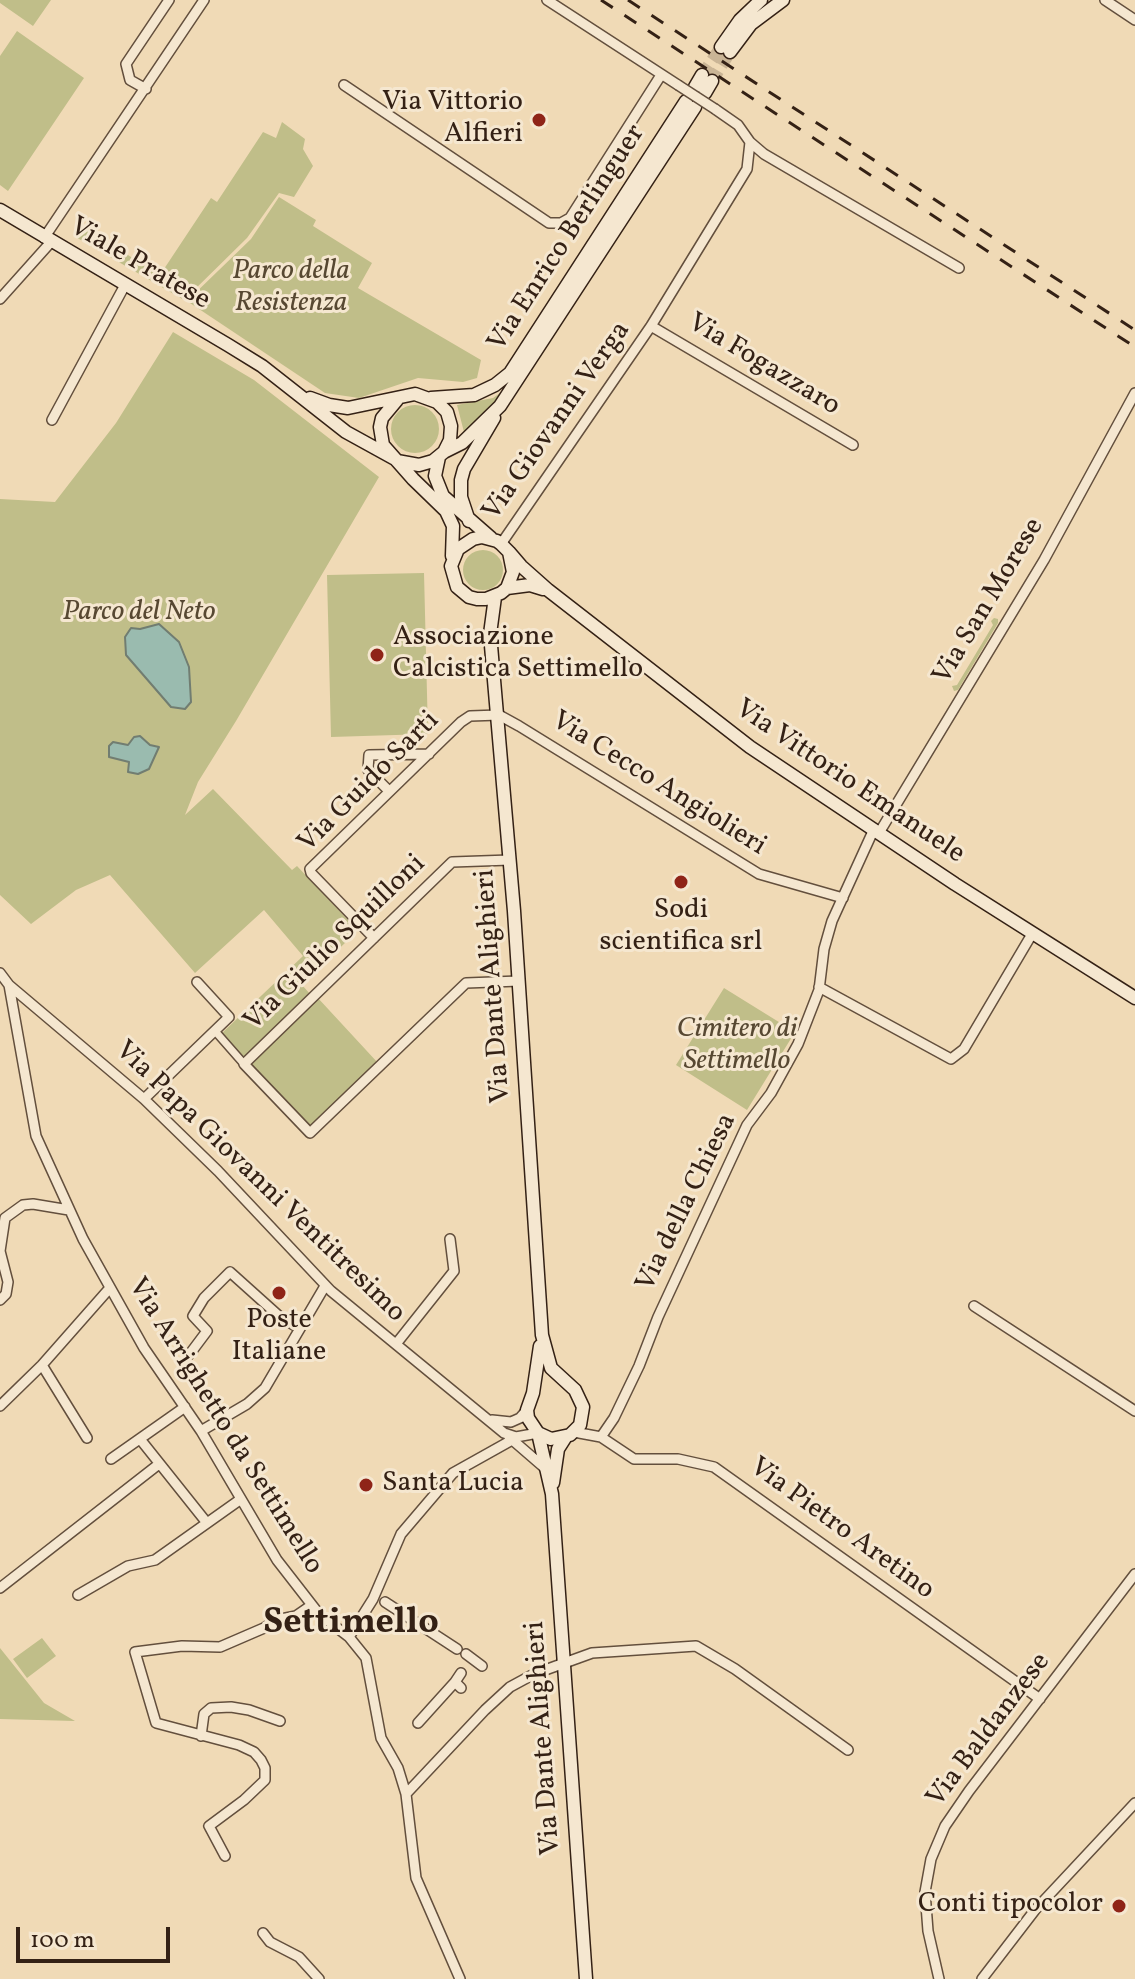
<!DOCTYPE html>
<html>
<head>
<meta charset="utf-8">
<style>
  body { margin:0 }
  #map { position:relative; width:1135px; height:1979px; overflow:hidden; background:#f0dab6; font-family:Vollkorn,serif }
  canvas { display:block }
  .scale { position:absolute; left:16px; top:1927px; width:154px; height:36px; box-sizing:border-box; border:4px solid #342115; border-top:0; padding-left:10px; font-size:24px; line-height:28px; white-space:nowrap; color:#342115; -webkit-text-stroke:6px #f5e7d0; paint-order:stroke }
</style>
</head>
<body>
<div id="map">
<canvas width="1135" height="1979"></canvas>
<div class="scale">100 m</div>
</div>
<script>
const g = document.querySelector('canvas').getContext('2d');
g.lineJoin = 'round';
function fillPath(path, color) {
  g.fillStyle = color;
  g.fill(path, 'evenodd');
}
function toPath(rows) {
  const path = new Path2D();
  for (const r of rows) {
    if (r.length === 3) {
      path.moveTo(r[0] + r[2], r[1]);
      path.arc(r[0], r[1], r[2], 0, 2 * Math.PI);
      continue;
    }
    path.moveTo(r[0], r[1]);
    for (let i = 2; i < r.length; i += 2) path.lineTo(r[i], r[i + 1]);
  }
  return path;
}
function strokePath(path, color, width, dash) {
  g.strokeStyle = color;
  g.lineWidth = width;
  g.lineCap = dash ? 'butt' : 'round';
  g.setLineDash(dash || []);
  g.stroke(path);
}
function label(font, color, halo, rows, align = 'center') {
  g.font = font + ' Vollkorn,serif';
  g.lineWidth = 6;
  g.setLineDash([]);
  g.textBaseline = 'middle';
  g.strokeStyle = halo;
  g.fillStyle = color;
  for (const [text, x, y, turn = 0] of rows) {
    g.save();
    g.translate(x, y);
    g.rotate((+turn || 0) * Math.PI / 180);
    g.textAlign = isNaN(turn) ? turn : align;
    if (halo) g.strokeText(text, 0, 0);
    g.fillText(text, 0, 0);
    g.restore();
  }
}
fillPath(toPath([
  [0,0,51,0,33,26,0,3],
  [17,31,84,78,8,191,0,185,0,56],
  [282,122,305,139,303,149,313,166,294,197,279,193,247,238,184,300,74,236,78,224,160,275,211,198,217,202,263,132,276,138],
  [279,197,316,220,313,226,372,263,358,288,481,360,477,378,463,382,418,378,359,398,325,393,187,301,251,239],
  [173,332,254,380,379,477,236,721,198,782,185,815,213,789,292,870,297,866,349,921,349,939,302,985,311,995,244,1058,221,1034,303,956,264,910,195,973,110,875,76,890,31,924,0,895,0,499,55,502,116,423],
  [503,391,506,392,464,432,457,405,493,398],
  [415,429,24],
  [483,570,20],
  [424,573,428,734,331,737,327,575],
  [994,618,998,619,998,623,958,690,954,691,952,686,957,685,993,625,991,621],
  [724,988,795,1032,747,1110,676,1065],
  [317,997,378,1063,313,1126,309,1126,251,1065,251,1062],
  [42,1638,56,1656,27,1678,13,1659],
  [0,1648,44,1703,75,1721,0,1719]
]), '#c0be89');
const water = toPath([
  [159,624,179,642,189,667,191,702,185,709,171,707,126,655,125,637,131,628,140,629,159,624],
  [140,736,150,745,159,747,149,769,138,774,128,772,129,762,109,757,109,746,113,742,128,745,134,737,140,736]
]);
fillPath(water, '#9abbaf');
strokePath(water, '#717d71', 2);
strokePath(toPath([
  [702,75,721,47],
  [712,81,730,52]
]), '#cab596', 12, [12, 6]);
const pedestrian = toPath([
  [215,1031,244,1064]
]);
const minor = toPath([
  [547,0,678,85],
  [1105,0,1135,20],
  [344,85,549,223,561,223,570,218,661,75],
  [146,89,130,80,126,64,169,0],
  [715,109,738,125,750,142,764,154,959,268],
  [44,238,204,0],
  [0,299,51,242],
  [651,326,853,445],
  [52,420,125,285],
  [501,544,651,326,747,169,750,142],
  [389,791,368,770,369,755,429,754],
  [879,833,1044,560,1135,393],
  [510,860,452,862,244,1064,310,1133,466,983,519,981],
  [374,938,311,873,310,869,461,722,470,716,499,715,519,726,759,874,843,898],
  [0,973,9,985,36,1136,83,1239,144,1348,201,1431,277,1560,319,1614,349,1637,366,1658,381,1738,398,1768,406,1794,416,1878,460,1979],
  [9,985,144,1099,218,1171,331,1291,504,1433,516,1437,538,1433],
  [819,987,951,1059,964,1049,1032,934],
  [144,1099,229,1017,197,982],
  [0,1300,6,1294,8,1282,0,1251,5,1218,23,1205,33,1204,69,1210],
  [974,1306,1135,1411],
  [396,1344,454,1271,450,1239],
  [189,1355,207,1331,193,1316,204,1298,230,1272,279,1316,299,1328],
  [42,1365,87,1438],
  [0,1406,42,1365,109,1289],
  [492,1420,511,1422,520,1418,527,1410],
  [201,1431,247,1404,265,1388,325,1286],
  [574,1432,601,1437,634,1459,678,1459,714,1467,1040,1699],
  [509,1437,546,1469],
  [601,1437,614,1418,639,1366,658,1317,747,1125,771,1093,798,1044,819,990,824,949,832,921,874,829],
  [140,1439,207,1523],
  [111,1459,185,1407],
  [0,1588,159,1464],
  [78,1595,128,1566,155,1560,241,1499],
  [385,1602,457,1649],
  [349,1637,373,1599,401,1534,453,1473,512,1440],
  [466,1654,482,1666],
  [461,1673,455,1682,461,1688],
  [418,1723,455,1682],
  [201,1736,204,1714,211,1708,231,1707,249,1710,280,1721],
  [406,1794,485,1710,510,1687,534,1674,592,1653,696,1646,735,1669,848,1750],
  [225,1856,209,1826,244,1800,265,1780,265,1768,261,1760,254,1752,239,1745,156,1723,135,1652,182,1646,220,1647,264,1628,276,1620,296,1616,312,1605],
  [263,1933,270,1942,299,1957,319,1979],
  [939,1979,928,1931,925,1892,931,1859,945,1826,969,1791,1135,1574],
  [982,1979,1035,1910,1135,1803]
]);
const secondary = toPath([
  [721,47,740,20,761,0],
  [730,52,751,24,783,0],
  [695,87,702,75],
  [705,93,712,81],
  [0,210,228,345,262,366,346,432,395,459],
  [310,398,329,405,348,408,415,394,437,402,447,412,451,426,450,440,444,452,433,461,419,465,397,461],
  [431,398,474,395,495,385,510,373,686,101],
  [397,400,382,418,380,427,383,445,413,479,446,511,453,526,452,556],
  [444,452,462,443,500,406,695,107],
  [439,457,435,476,443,496,491,538],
  [469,521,461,497,461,480,464,469,494,418],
  [509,552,513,572,507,588,501,593,486,599,477,599,469,597,457,587,451,566,458,549,473,539,482,537,497,541,501,544,509,552,521,566,548,590,750,747,955,884,1135,998],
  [507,588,530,585,543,589],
  [495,597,490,634,514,911,542,1335,551,1368,575,1390,583,1407,580,1425,570,1435,551,1439,538,1433],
  [540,1346,533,1393,527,1410,528,1418,538,1433,552,1494,586,1979],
  [553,1483,558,1449,565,1438]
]);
strokePath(pedestrian, '#634f3d', 10);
strokePath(minor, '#634f3d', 12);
strokePath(secondary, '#342115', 15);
strokePath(pedestrian, '#f5e7d0', 7);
strokePath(minor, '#f5e7d0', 9);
strokePath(secondary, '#f5e7d0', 12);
strokePath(toPath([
  [601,0,1135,347],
  [628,0,1135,330]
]), '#342115', 3, [14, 14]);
const minorBridge = toPath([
  [678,85,715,109]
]);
strokePath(minorBridge, '#634f3d', 12, []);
strokePath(minorBridge, '#f5e7d0', 9);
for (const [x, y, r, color] of [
  [539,120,8,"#8f2418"],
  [377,655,8,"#8f2418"],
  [681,882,8,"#8f2418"],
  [279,1293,8,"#8f2418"],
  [366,1485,8,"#8f2418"],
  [1119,1906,8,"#8f2418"]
]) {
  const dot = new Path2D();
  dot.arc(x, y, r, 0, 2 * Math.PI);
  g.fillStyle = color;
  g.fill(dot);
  strokePath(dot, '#f5e7d0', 3);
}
label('28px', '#342115', '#f5e7d0', [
  ["Via Vittorio",523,104],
  ["Alfieri",523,136],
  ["Associazione",393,639,"left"],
  ["Calcistica Settimello",393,671,"left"],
  ["Sodi",681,912,"center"],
  ["scientifica srl",681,944,"center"],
  ["Poste",279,1322,"center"],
  ["Italiane",279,1354,"center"],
  ["Santa Lucia",382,1485,"left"],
  ["Conti tipocolor",1103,1906]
], 'right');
label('28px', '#342115', '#f5e7d0', [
  ["Via Enrico Berlinguer",568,239,-57],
  ["Viale Pratese",139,265,30],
  ["Via Fogazzaro",763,366,31],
  ["Via Giovanni Verga",558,422,-55],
  ["Via San Morese",990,602,-59],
  ["Via Guido Sarti",370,783,-45],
  ["Via Vittorio Emanuele",849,783,34],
  ["Via Cecco Angiolieri",658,785,32],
  ["Via Giulio Squilloni",336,944,-44],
  ["Via Dante Alighieri",495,986,-94],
  ["Via Papa Giovanni Ventitresimo",259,1183,44],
  ["Via della Chiesa",688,1203,-64],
  ["Via Arrighetto da Settimello",224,1427,58],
  ["Via Pietro Aretino",841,1530,36],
  ["Via Baldanzese",990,1731,-53],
  ["Via Dante Alighieri",545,1738,-94]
]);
label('italic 28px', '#574832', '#f5e7d0', [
  ["Parco della",291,273],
  ["Resistenza",291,305],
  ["Parco del Neto",139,614],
  ["Cimitero di",737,1031],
  ["Settimello",737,1063]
]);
label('bold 36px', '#342115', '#f5e7d0', [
  ["Settimello",351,1625]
]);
</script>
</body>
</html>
